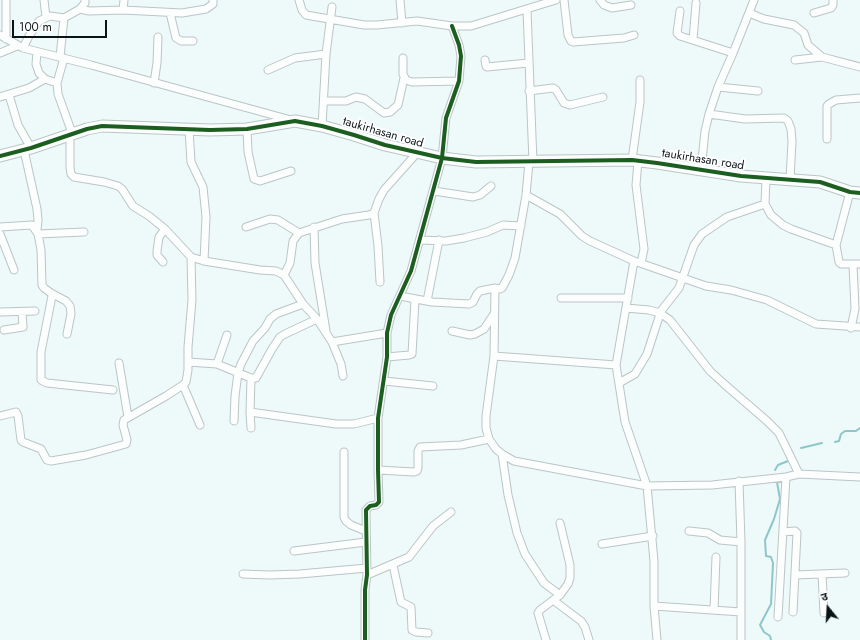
<!DOCTYPE html>
<html>
<head>
<meta charset="utf-8">
<style>
  body { margin:0 }
  #map { position:relative; width:860px; height:640px; overflow:hidden; background:#eef9fa; font-family:Jost,"Noto Sans Devanagari",sans-serif }
  canvas { display:block }
  .north { position:absolute; left:808px; top:588px; width:40px; height:40px; -webkit-text-stroke:3px #fff; paint-order:stroke; rotate:342deg; font-size:11px; font-weight:700; line-height:16px; text-align:center; color:#0b1415 }
  .north::after { content:''; display:block; margin:auto; width:14px; height:18px; background:#0b1415; clip-path:polygon(50% 0,100% 100%,50% 72%,0 100%) }
  .scale { position:absolute; left:12px; top:20px; width:95px; height:18px; box-sizing:border-box; border:2px solid #0b1415; border-top:0; padding-left:5px; font-size:12px; line-height:14px; white-space:nowrap; color:#0b1415; -webkit-text-stroke:3px #fff; paint-order:stroke }
</style>
</head>
<body>
<div id="map">
<canvas width="860" height="640"></canvas>
<div class="north">उ</div>
<div class="scale">100 m</div>
</div>
<script>
const g = document.querySelector('canvas').getContext('2d');
g.lineJoin = 'round';
function toPath(rows) {
  const path = new Path2D();
  for (const r of rows) {
    path.moveTo(r[0], r[1]);
    for (let i = 2; i < r.length; i += 2) path.lineTo(r[i], r[i + 1]);
  }
  return path;
}
function strokePath(path, color, width, dash) {
  g.strokeStyle = color;
  g.lineWidth = width;
  g.lineCap = dash ? 'butt' : 'round';
  g.setLineDash(dash || []);
  g.stroke(path);
}
function label(font, color, halo, rows, align = 'center') {
  g.font = font + ' Jost,sans-serif';
  g.lineWidth = 3.5;
  g.setLineDash([]);
  g.textBaseline = 'middle';
  g.strokeStyle = halo;
  g.fillStyle = color;
  for (const [text, x, y, turn = 0] of rows) {
    g.save();
    g.translate(x, y);
    g.rotate((+turn || 0) * Math.PI / 180);
    g.textAlign = isNaN(turn) ? turn : align;
    if (halo) g.strokeText(text, 0, 0);
    g.fillText(text, 0, 0);
    g.restore();
  }
}
strokePath(toPath([
  [835,442,839,441,841,434,845,431,856,431,860,428],
  [801,448,822,443],
  [775,470,778,465,788,461],
  [771,640,770,636,764,632,760,625,771,604,773,563,771,557,766,556,765,540,774,519,780,499,777,482]
]), '#8dc7ca', 2);
const street = toPath([
  [6,0,6,39],
  [44,0,46,17],
  [299,0,302,10,306,15,364,25,377,25,417,21,452,26,471,26,556,0],
  [400,0,402,23],
  [564,0,568,35,571,41,573,42,624,38,634,35],
  [600,0,604,5,612,8,631,5],
  [80,9,89,11,123,10,182,13,206,9,213,4,213,0],
  [123,10,124,0],
  [527,10,533,162],
  [680,11,677,33,680,36,733,53],
  [170,13,176,38,181,41,193,41],
  [749,13,764,19,794,25,804,33,808,45,822,57],
  [814,13,831,8,833,5,833,0],
  [0,35,23,48,91,65,291,120],
  [693,40,696,3],
  [23,48,29,36,39,21,50,16,64,18],
  [37,52,36,64,39,73,45,79,57,83],
  [0,53,17,46],
  [60,57,64,18,80,9,85,3,85,0],
  [64,58,57,83,58,94,72,133],
  [403,58,403,74,406,80,412,82,459,81],
  [485,60,486,66,487,67,528,63],
  [795,60,822,57,860,67],
  [268,70,295,58,326,54],
  [154,83,157,63,158,37],
  [718,87,758,91],
  [529,91,553,88,556,90,564,103,570,105,603,97],
  [9,95,18,125,31,148],
  [0,97,29,88,45,79],
  [324,101,346,101,356,97,365,99,384,113,390,112,398,105,404,78],
  [709,114,745,119,784,118,788,121,791,129,792,141,790,180],
  [322,126,326,54,332,7],
  [189,129,191,162,203,187,206,217,204,261],
  [247,129,248,152,254,179,260,181,291,171],
  [70,134,70,167,71,174,74,177,104,182,118,186,122,189,133,206,149,216,165,229,191,257,204,261,260,270,276,271,284,275,303,304,317,319,332,342,341,364,343,376],
  [827,139,827,106,829,104,836,100,860,98],
  [24,150,37,209,38,220,37,230],
  [632,160,640,102,640,80],
  [638,161,636,185,644,249,641,263],
  [701,170,705,131,709,114,718,87,733,53,754,0],
  [766,178,765,204,771,215,783,225,791,229,836,245],
  [434,191,473,197,480,195,491,186],
  [850,192,836,245,839,262,841,264,860,264],
  [526,195,560,214,582,236,590,241,634,261,706,286,731,290,767,300,816,324,860,327],
  [374,213,378,246,380,282],
  [0,227,32,225,38,234,41,250,42,285,44,288,51,293,52,296,41,352,41,380,47,383,113,390],
  [246,227,270,219,278,220,299,233],
  [314,227,315,263,326,331],
  [0,234,14,270],
  [38,234,84,232],
  [420,240,446,241,464,238,487,232,503,225,521,226],
  [634,261,616,365,625,422,647,486,654,561,654,606,657,640],
  [163,262,157,255,157,251,159,237,165,229],
  [284,275,290,263,293,241,299,233,342,219,369,215,374,213,379,199,384,190,417,153],
  [495,288,494,356,486,416,486,428,489,439,496,449,502,454,514,461,647,486,712,485,786,477,799,474,860,477],
  [51,293,66,301,70,306,71,314,67,334],
  [400,296,432,302,469,304,473,302,477,294,480,291,495,288,500,289,502,288,509,275,515,258,526,195,529,162],
  [561,298,628,298],
  [427,301,439,240],
  [626,308,649,310,660,313,670,320,710,371,723,383,767,421,779,433,799,474],
  [0,312,35,311],
  [851,328,855,309,853,265],
  [4,330,23,327,22,312],
  [452,331,470,335,475,334,484,329,494,314],
  [332,342,387,333],
  [494,356,616,365],
  [387,357,409,355,412,354,415,300],
  [188,362,217,364,251,378,256,378,272,349,280,337,285,334,317,319],
  [119,363,128,417],
  [217,364,227,335],
  [384,381,433,386],
  [619,383,635,374,647,354,661,311,679,288,694,245,702,234,727,217,765,204],
  [183,385,200,425],
  [250,412,336,424,354,424,378,418],
  [0,416,16,412,18,416,21,440,23,442,41,449,47,460,51,461,86,455,126,444,127,440,123,425,124,420,166,396,183,385,186,382,188,370,188,347,192,300,191,257],
  [234,421,235,396,238,373,241,364,253,341,265,328,270,319,276,314,303,304],
  [251,428,250,412,251,378],
  [344,452,344,517,346,521,351,525,366,531],
  [502,454,508,495,517,533,525,554,544,583,560,595],
  [378,470,414,472,417,471,418,468,418,451,420,447,461,445,489,439],
  [739,481,741,542,741,640],
  [689,531,708,533,720,540,741,542],
  [783,532,795,531,797,533,793,612],
  [602,544,653,536],
  [294,551,366,542],
  [393,565,401,602,411,607,412,630,416,632,428,633],
  [243,574,269,575,300,574,367,568],
  [822,574,824,613],
  [367,575,409,557,433,526,451,512],
  [795,575,845,573],
  [553,600,581,621,585,627,589,640],
  [654,606,741,612],
  [714,610,716,557],
  [778,617,786,477],
  [365,640,365,590,367,575,366,510,370,506,376,505,379,502,378,470,378,418,387,357,387,333,391,315,411,271,442,158,446,118,459,81,461,56,459,45,452,26],
  [546,640,538,613,540,610,560,595,568,584,570,578,570,565,560,523]
]);
const secondary = toPath([
  [0,156,31,148,87,129,102,126,210,130,247,129,295,121,322,126,354,135,385,145,442,158,476,162,632,160,657,163,741,176,820,182,850,192,860,193]
]);
strokePath(street, '#bbc5c6', 9);
strokePath(secondary, '#bbc5c6', 13);
strokePath(street, '#fcfefe', 7);
strokePath(secondary, '#fcfefe', 11);
strokePath(toPath([
  [0,156,31,148,87,129,102,126,210,130,247,129,295,121,322,126,354,135,385,145,442,158,476,162,632,160,657,163,741,176,820,182,850,192,860,193],
  [365,640,365,590,367,575,366,510,370,506,376,505,379,502,378,470,378,418,387,357,387,333,391,315,411,271,442,158,446,118,459,81,461,56,459,45,452,26]
]), '#1b5e20', 4);
label('12px', '#0b1415', '#fff', [
  ["taukirhasan road",383,133,16],
  ["taukirhasan road",703,160,9]
]);
</script>
</body>
</html>
